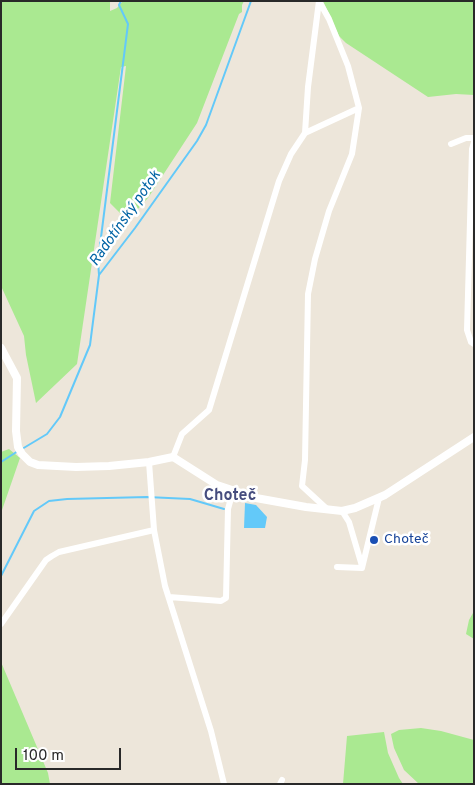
<!DOCTYPE html>
<html>
<head>
<meta charset="utf-8">
<style>
  body { margin:0 }
  #map { position:relative; width:475px; height:785px; overflow:hidden; background:#ede6da; font-family:Overpass,sans-serif }
  canvas { display:block }
  .frame { position:absolute; inset:0; border:2px solid #292929; pointer-events:none }
  .scale { position:absolute; left:15px; top:748px; width:106px; height:22px; box-sizing:border-box; border:2px solid #292929; border-top:0; padding-left:6px; font-size:15px; line-height:18px; white-space:nowrap; color:#292929; -webkit-text-stroke:4px #fff; paint-order:stroke }
</style>
</head>
<body>
<div id="map">
<canvas width="475" height="785"></canvas>
<div class="frame"></div>
<div class="scale">100 m</div>
</div>
<script>
const g = document.querySelector('canvas').getContext('2d');
g.lineJoin = 'round';
function fillPath(path, color) {
  g.fillStyle = color;
  g.fill(path, 'evenodd');
}
function toPath(rows) {
  const path = new Path2D();
  for (const r of rows) {
    path.moveTo(r[0], r[1]);
    for (let i = 2; i < r.length; i += 2) path.lineTo(r[i], r[i + 1]);
  }
  return path;
}
function strokePath(path, color, width, dash) {
  g.strokeStyle = color;
  g.lineWidth = width;
  g.lineCap = dash ? 'butt' : 'round';
  g.setLineDash(dash || []);
  g.stroke(path);
}
function label(font, color, halo, rows, align = 'center') {
  g.font = font + ' Overpass,sans-serif';
  g.lineWidth = 5;
  g.setLineDash([]);
  g.textBaseline = 'middle';
  g.strokeStyle = halo;
  g.fillStyle = color;
  for (const [text, x, y, turn = 0] of rows) {
    g.save();
    g.translate(x, y);
    g.rotate((+turn || 0) * Math.PI / 180);
    g.textAlign = isNaN(turn) ? turn : align;
    if (halo) g.strokeText(text, 0, 0);
    g.fillText(text, 0, 0);
    g.restore();
  }
}
fillPath(toPath([
  [1,1,110,1,110,11,117,8,123,1,244,1,242,5,242,12,239,14,197,123,148,198,126,222,127,214,123,216,110,203,126,66,121,67,77,364,36,403,26,355,24,336,1,286],
  [323,1,474,1,474,95,456,94,428,97,346,43,339,36],
  [9,449,20,458,1,513,1,452],
  [473,613,474,614,474,639,466,634,469,620],
  [1,662,48,773,50,784,1,784],
  [421,728,441,731,474,740,474,784,419,784,404,770,394,748,391,734,399,730],
  [384,732,388,753,399,778,403,784,343,784,347,736]
]), '#aae991');
fillPath(toPath([
  [245,503,256,505,267,517,265,528,244,528]
]), '#63c9f9');
strokePath(toPath([
  [99,275,98,261,128,24,119,5,121,1],
  [22,449,47,434,60,417,90,345,99,275,135,228,197,141,206,125,251,1],
  [1,462,18,451],
  [1,576,34,511,49,501,67,499,147,497,190,499,224,509]
]), '#63c9f9', 2);
strokePath(toPath([
  [319,1,329,19,348,66,359,108],
  [305,133,308,87,319,1],
  [474,142,472,149,467,330,471,342,474,344],
  [451,144,466,138,474,138],
  [173,457,182,434,209,410,279,181,291,154,305,133,359,108,352,154,329,211,315,259,308,294,305,460,302,486,327,509],
  [149,462,154,530,165,586,211,731,224,784],
  [342,511,349,522,362,566],
  [337,567,362,568],
  [362,568,379,498],
  [169,597,221,601,226,598,228,509,233,491],
  [1,624,46,560,52,556,59,552,154,530],
  [280,784,282,780]
]), '#fff', 6);
strokePath(toPath([
  [1,348,17,378,16,431,18,447,22,454,30,462,38,465,76,467,109,466,149,462,173,457,217,485,256,498,306,507,342,511,355,508,385,495,474,437]
]), '#fff', 8);
for (const [x, y, r, color] of [
  [374,540,5,"#1a4fb4"]
]) {
  const dot = new Path2D();
  dot.arc(x, y, r, 0, 2 * Math.PI);
  g.fillStyle = color;
  g.fill(dot);
  strokePath(dot, '#fff', 2);
}
label('14px', '#164399', '#fff', [
  ["Choteč",384,540]
], 'left');
label('italic 15px', '#0264a5', '#fff', [
  ["Radotínský potok",126,219,-55]
]);
label('bold 16px', '#464d7e', '#fff', [
  ["Choteč",230,497]
]);
</script>
</body>
</html>
